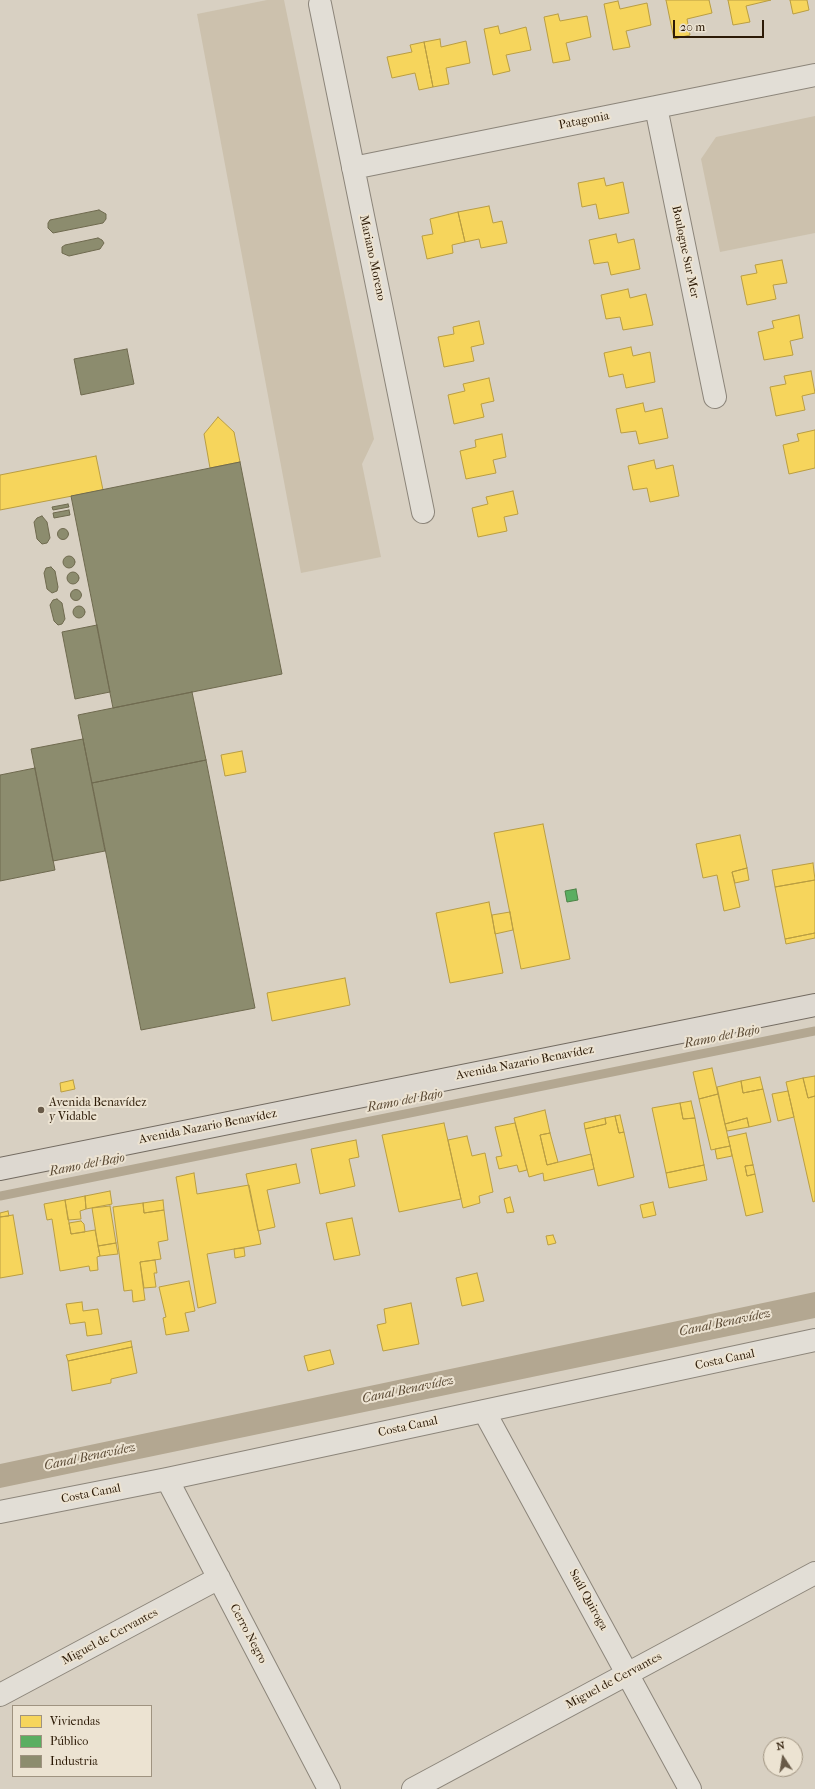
<!DOCTYPE html>
<html>
<head>
<meta charset="utf-8">
<style>
  body { margin:0 }
  #map { position:relative; width:815px; height:1789px; overflow:hidden; background:#d8d0c2; font-family:"IM FELL French Canon",serif }
  canvas { display:block }
  .legend { position:absolute; left:12px; top:1705px; width:140px; height:72px; box-sizing:border-box; background:#ece3d2; border:1px solid #9f9380; margin:0; padding:5px 7px; list-style:none; font-size:12px; color:#2c1a06 }
  .legend li { display:flex; align-items:center; gap:8px; height:20px }
  .legend b { width:20px; border:1px solid #9f9380 }
  .north { position:absolute; left:763px; top:1737px; width:40px; height:40px; box-sizing:border-box; background:#ece3d2; border:1px solid #9f9380; border-radius:50%; rotate:348deg; font-size:11px; font-weight:700; line-height:16px; text-align:center; color:#2c1a06 }
  .north::after { content:''; display:block; margin:auto; width:14px; height:18px; background:#685a48; clip-path:polygon(50% 0,100% 100%,50% 72%,0 100%) }
  .scale { position:absolute; left:673px; top:20px; width:91px; height:18px; box-sizing:border-box; border:2px solid #2c1a06; border-top:0; padding-left:5px; font-size:12px; line-height:14px; white-space:nowrap; color:#2c1a06; -webkit-text-stroke:3px #ece3d2; paint-order:stroke }
</style>
</head>
<body>
<div id="map">
<canvas width="815" height="1789"></canvas>
<ul class="legend">
<li><b style="height:11px;background:#f6d55c"></b>Viviendas</li>
<li><b style="height:11px;background:#5aae61"></b>Público</li>
<li><b style="height:11px;background:#8c8c6e"></b>Industria</li>
</ul>
<div class="north">N</div>
<div class="scale">20 m</div>
</div>
<script>
const g = document.querySelector('canvas').getContext('2d');
g.lineJoin = 'round';
function fillPath(path, color) {
  g.fillStyle = color;
  g.fill(path, 'evenodd');
}
function toPath(rows) {
  const path = new Path2D();
  for (const r of rows) {
    if (r.length === 3) {
      path.moveTo(r[0] + r[2], r[1]);
      path.arc(r[0], r[1], r[2], 0, 2 * Math.PI);
      continue;
    }
    path.moveTo(r[0], r[1]);
    for (let i = 2; i < r.length; i += 2) path.lineTo(r[i], r[i + 1]);
  }
  return path;
}
function strokePath(path, color, width, dash) {
  g.strokeStyle = color;
  g.lineWidth = width;
  g.lineCap = dash ? 'butt' : 'round';
  g.setLineDash(dash || []);
  g.stroke(path);
}
function label(font, color, halo, rows, align = 'center') {
  g.font = font + ' "IM FELL French Canon",serif';
  g.lineWidth = 4;
  g.setLineDash([]);
  g.textBaseline = 'middle';
  g.strokeStyle = halo;
  g.fillStyle = color;
  for (const [text, x, y, turn = 0] of rows) {
    g.save();
    g.translate(x, y);
    g.rotate((+turn || 0) * Math.PI / 180);
    g.textAlign = isNaN(turn) ? turn : align;
    if (halo) g.strokeText(text, 0, 0);
    g.fillText(text, 0, 0);
    g.restore();
  }
}
fillPath(toPath([
  [267,0,284,0,374,439,362,464,381,557,301,573,197,14],
  [815,116,815,233,720,252,701,159,716,137]
]), '#ccc1ad');
fillPath(toPath([
  [815,1292,815,1318,0,1488,0,1464]
]), '#b3a791');
const homes = toPath([
  [666,0,709,0,712,13,687,19,690,35,674,39,666,0],
  [728,0,771,0,746,6,750,22,733,25,728,0],
  [790,0,807,0,809,10,793,14,790,0],
  [618,1,620,9,647,3,651,25,626,31,630,47,613,50,604,4,618,1],
  [558,14,560,21,587,16,591,37,566,43,570,60,553,63,544,17,558,14],
  [498,26,500,34,526,27,531,50,506,55,510,71,493,75,484,29,498,26],
  [440,39,441,47,466,41,470,63,446,68,449,84,433,87,424,42,440,39],
  [424,42,433,87,419,90,415,73,392,78,387,57,412,52,410,45,424,42],
  [604,178,606,186,623,182,629,213,599,219,596,204,582,207,578,183,604,178],
  [489,206,493,223,502,221,507,243,481,248,479,239,465,242,458,212,489,206],
  [458,212,465,242,452,245,453,253,427,259,422,236,433,234,430,219,458,212],
  [616,234,618,243,634,239,640,269,611,275,608,262,594,264,589,240,616,234],
  [782,260,787,283,773,285,776,299,747,305,741,276,757,273,755,265,782,260],
  [628,289,630,298,646,294,653,325,623,330,620,317,606,319,601,295,628,289],
  [799,315,803,338,790,341,793,355,764,360,758,332,774,328,772,321,799,315],
  [479,321,484,344,471,347,474,361,444,367,438,337,454,334,453,327,479,321],
  [631,347,633,356,650,352,655,382,626,388,623,374,609,377,604,353,631,347],
  [811,371,815,393,802,396,805,410,776,416,770,387,786,384,784,376,811,371],
  [489,378,494,401,481,404,484,417,454,424,448,395,465,391,463,384,489,378],
  [643,403,645,412,662,408,668,438,639,444,636,431,621,433,616,409,643,403],
  [218,417,234,432,240,462,210,468,204,434,218,417],
  [815,430,815,468,789,474,783,445,799,441,797,434,815,430],
  [502,434,506,457,493,460,496,473,466,479,460,451,476,447,475,440,502,434],
  [96,456,103,490,0,510,0,475,96,456],
  [654,460,656,469,673,465,679,496,650,502,647,488,633,490,628,466,654,460],
  [513,491,518,514,504,517,507,531,478,537,472,508,488,504,486,497,513,491],
  [242,751,246,772,225,776,221,755,242,751],
  [543,824,570,959,521,969,494,833,543,824],
  [740,835,747,868,732,872,740,907,724,911,717,875,703,878,696,844,740,835],
  [813,863,815,880,775,887,772,870,813,863],
  [747,868,749,880,735,883,732,872,747,868],
  [815,880,815,933,785,939,775,887,815,880],
  [489,902,503,973,450,983,436,913,489,902],
  [510,912,513,930,495,934,492,915,510,912],
  [815,933,815,938,786,944,785,939,815,933],
  [345,978,350,1005,272,1021,267,993,345,978],
  [712,1068,718,1094,699,1099,693,1072,712,1068],
  [815,1076,815,1096,808,1098,803,1078,815,1076],
  [760,1077,763,1089,743,1093,741,1081,760,1077],
  [803,1078,808,1098,815,1096,815,1201,813,1202,786,1082,803,1078],
  [73,1080,75,1089,61,1092,60,1083,73,1080],
  [741,1081,743,1093,763,1089,771,1122,749,1127,747,1118,725,1124,717,1087,741,1081],
  [788,1091,794,1117,778,1121,772,1094,788,1091],
  [718,1094,730,1146,711,1150,699,1099,718,1094],
  [691,1101,695,1118,683,1119,680,1103,691,1101],
  [680,1103,683,1119,695,1118,704,1165,666,1173,652,1108,680,1103],
  [545,1110,550,1133,540,1135,547,1165,591,1154,594,1169,544,1181,543,1173,529,1177,514,1118,545,1110],
  [620,1115,624,1132,619,1133,615,1116,620,1115],
  [615,1116,619,1133,624,1132,634,1177,598,1186,585,1129,606,1124,605,1118,615,1116],
  [605,1118,606,1124,585,1129,584,1123,605,1118],
  [747,1118,749,1127,727,1131,725,1124,747,1118],
  [444,1123,461,1199,399,1212,382,1135,444,1123],
  [515,1123,527,1170,519,1172,517,1165,499,1169,496,1157,502,1156,495,1127,515,1123],
  [550,1133,558,1162,547,1165,540,1135,550,1133],
  [746,1133,753,1165,745,1166,747,1176,755,1174,763,1212,746,1216,728,1137,746,1133],
  [467,1136,472,1156,485,1153,493,1192,479,1196,480,1203,463,1208,448,1140,467,1136],
  [356,1140,359,1157,349,1159,355,1186,320,1194,311,1149,356,1140],
  [730,1146,732,1156,717,1159,715,1149,730,1146],
  [296,1164,300,1183,267,1190,275,1227,258,1231,246,1174,296,1164],
  [704,1165,707,1180,669,1188,666,1173,704,1165],
  [753,1165,755,1174,747,1176,745,1166,753,1165],
  [194,1173,197,1194,249,1185,261,1244,207,1254,216,1303,198,1308,176,1177,194,1173],
  [110,1191,112,1204,86,1209,85,1196,110,1191],
  [85,1196,86,1209,80,1211,81,1219,68,1220,65,1200,85,1196],
  [510,1197,514,1212,507,1213,504,1199,510,1197],
  [65,1200,71,1234,95,1230,100,1256,97,1257,98,1270,90,1271,89,1266,60,1271,52,1219,47,1220,44,1204,65,1200],
  [163,1200,164,1210,144,1213,143,1203,163,1200],
  [653,1202,656,1215,643,1218,640,1205,653,1202],
  [143,1203,144,1213,164,1210,168,1240,158,1242,161,1259,140,1262,145,1300,133,1302,132,1290,124,1291,113,1207,143,1203],
  [110,1206,116,1243,98,1246,92,1208,110,1206],
  [8,1211,9,1216,0,1217,0,1213,8,1211],
  [13,1215,23,1274,0,1278,0,1217,13,1215],
  [352,1218,360,1255,334,1260,326,1223,352,1218],
  [81,1221,84,1224,85,1232,71,1234,69,1223,81,1221],
  [553,1235,556,1243,548,1245,546,1236,553,1235],
  [116,1243,118,1254,100,1256,98,1246,116,1243],
  [244,1248,245,1256,235,1258,234,1249,244,1248],
  [155,1260,157,1273,154,1273,156,1287,144,1288,140,1262,155,1260],
  [477,1273,484,1301,462,1306,456,1278,477,1273],
  [189,1281,195,1311,185,1313,189,1331,166,1335,163,1318,166,1317,159,1287,189,1281],
  [82,1302,83,1311,98,1309,102,1334,87,1336,85,1322,70,1324,66,1304,82,1302],
  [411,1303,419,1344,383,1351,377,1325,386,1323,384,1309,411,1303],
  [131,1341,132,1347,68,1361,66,1355,131,1341],
  [132,1347,137,1373,111,1379,111,1383,72,1391,68,1361,132,1347],
  [330,1350,334,1364,308,1371,304,1356,330,1350]
]);
fillPath(homes, '#f6d55c');
strokePath(homes, '#b99d42', 1);
const public = toPath([
  [576,889,578,900,567,902,565,891,576,889]
]);
fillPath(public, '#5aae61');
strokePath(public, '#4c8246', 1);
const industry = toPath([
  [99,210,106,214,106,219,103,223,53,233,48,228,48,223,50,220,99,210],
  [98,238,102,240,104,243,100,249,69,256,62,253,62,247,65,245,98,238],
  [127,349,134,384,81,395,74,359,127,349],
  [240,462,282,674,113,708,71,496,240,462],
  [68,504,69,507,53,510,52,507,68,504],
  [69,510,70,515,54,518,53,513,69,510],
  [42,516,47,522,50,538,47,543,42,544,37,539,34,522,37,518,42,516],
  [63,534,5.5],
  [69,562,6],
  [51,567,55,571,58,587,57,591,52,593,47,589,44,573,46,568,51,567],
  [73,578,6],
  [76,595,5.5],
  [57,599,62,603,65,619,62,624,58,625,54,621,50,605,53,600,57,599],
  [79,612,6],
  [97,625,110,692,75,699,62,632,97,625],
  [192,692,206,760,92,783,78,715,192,692],
  [83,739,105,851,53,861,31,749,83,739],
  [206,760,255,1008,141,1030,92,783,206,760],
  [35,768,55,870,0,881,0,775,35,768]
]);
fillPath(industry, '#8c8c6e');
strokePath(industry, '#6f6a4f', 1);
strokePath(toPath([
  [0,1196,815,1031]
]), '#b3a791', 9);
const street = toPath([
  [320,4,423,512],
  [656,107,715,397],
  [353,168,815,75],
  [484,1411,690,1789],
  [167,1479,329,1789],
  [0,1512,167,1479,815,1340],
  [0,1695,219,1578],
  [413,1789,815,1573]
]);
const primary = toPath([
  [0,1169,815,1005]
]);
strokePath(street, '#8c857a', 24);
strokePath(primary, '#736b61', 24);
strokePath(street, '#e2ded6', 22);
strokePath(primary, '#ddd8d0', 22);
for (const [x, y, r, color] of [
  [41,1110,4,"#685a48"]
]) {
  const dot = new Path2D();
  dot.arc(x, y, r, 0, 2 * Math.PI);
  g.fillStyle = color;
  g.fill(dot);
  strokePath(dot, '#ece3d2', 1.5);
}
label('12px', '#2c1a06', '#ece3d2', [
  ["Patagonia",584,121,-11],
  ["Boulogne Sur Mer",685,252,78],
  ["Mariano Moreno",372,258,78],
  ["Avenida Nazario Benavídez",525,1063,-11],
  ["Avenida Nazario Benavídez",208,1127,-11],
  ["Costa Canal",725,1360,-12],
  ["Costa Canal",408,1427,-12],
  ["Costa Canal",91,1494,-11],
  ["Saúl Quiroga",588,1600,61],
  ["Cerro Negro",248,1634,62],
  ["Miguel de Cervantes",110,1637,-28],
  ["Miguel de Cervantes",614,1681,-28]
]);
label('12px', '#2c1a06', '#ece3d2', [
  ["Avenida Benavídez",49,1103],
  ["y Vidable",49,1117]
], 'left');
label('italic 13px', '#5c4b35', '#ece3d2', [
  ["Ramo del Bajo",722,1037,-11],
  ["Ramo del Bajo",405,1101,-11],
  ["Ramo del Bajo",87,1165,-11],
  ["Canal Benavídez",725,1323,-12],
  ["Canal Benavídez",408,1390,-12],
  ["Canal Benavídez",90,1457,-12]
]);
</script>
</body>
</html>
